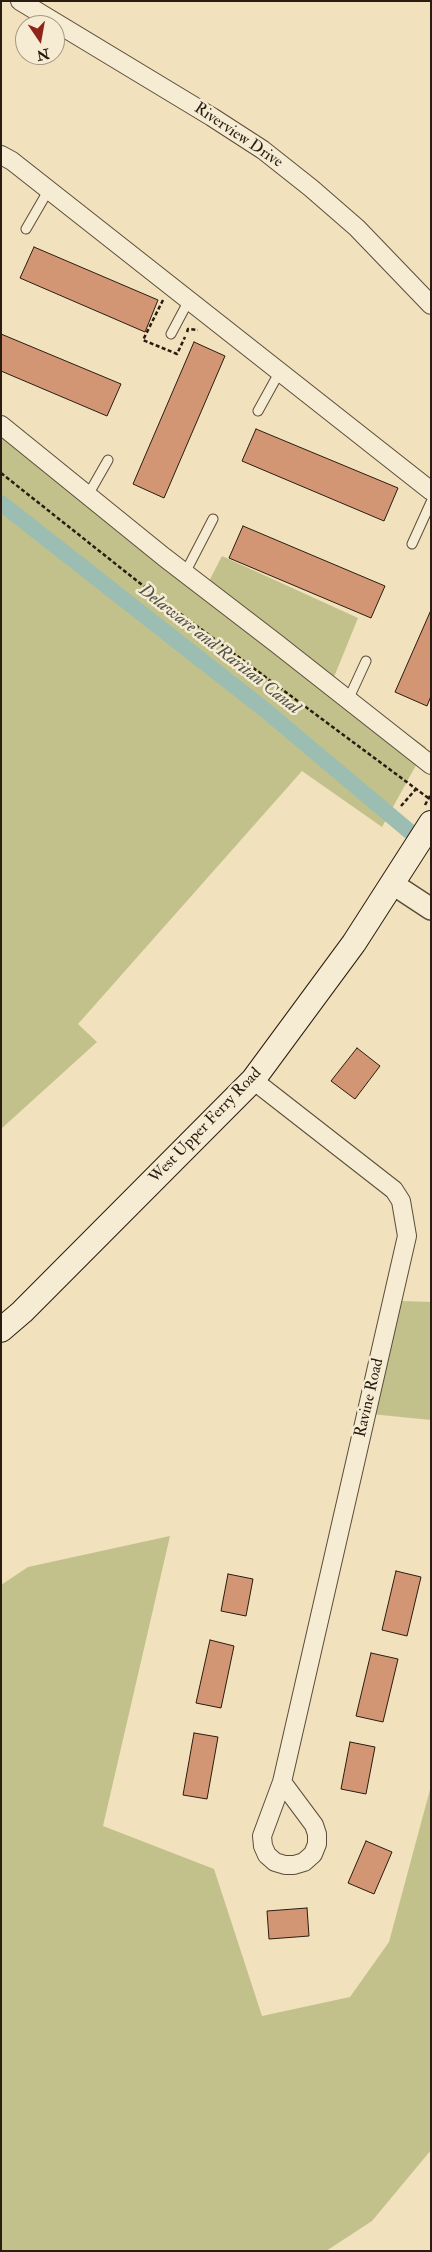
<!DOCTYPE html>
<html>
<head>
<meta charset="utf-8">
<style>
  body { margin:0 }
  #map { position:relative; width:432px; height:2252px; overflow:hidden; background:#f1e1bc; font-family:"IM FELL Double Pica",serif }
  canvas { display:block }
  .frame { position:absolute; inset:0; border:2px solid #2a1c10; pointer-events:none }
  .north { position:absolute; left:15px; top:15px; width:50px; height:50px; box-sizing:border-box; background:#f6ecd3; border:1px solid #a49985; border-radius:50%; rotate:168deg; font-size:14px; font-weight:700; line-height:20px; text-align:center; color:#2a1c10 }
  .north::after { content:''; display:block; margin:auto; width:18px; height:22px; background:#8f2418; clip-path:polygon(50% 0,100% 100%,50% 72%,0 100%) }
</style>
</head>
<body>
<div id="map">
<canvas width="432" height="2252"></canvas>
<div class="frame"></div>
<div class="north">N</div>
</div>
<script>
const g = document.querySelector('canvas').getContext('2d');
g.lineJoin = 'round';
function fillPath(path, color) {
  g.fillStyle = color;
  g.fill(path, 'evenodd');
}
function toPath(rows) {
  const path = new Path2D();
  for (const r of rows) {
    path.moveTo(r[0], r[1]);
    for (let i = 2; i < r.length; i += 2) path.lineTo(r[i], r[i + 1]);
  }
  return path;
}
function strokePath(path, color, width, dash) {
  g.strokeStyle = color;
  g.lineWidth = width;
  g.lineCap = dash ? 'butt' : 'round';
  g.setLineDash(dash || []);
  g.stroke(path);
}
function label(font, color, halo, rows, align = 'center') {
  g.font = font + ' "IM FELL Double Pica",serif';
  g.lineWidth = 5;
  g.setLineDash([]);
  g.textBaseline = 'middle';
  g.strokeStyle = halo;
  g.fillStyle = color;
  for (const [text, x, y, turn = 0] of rows) {
    g.save();
    g.translate(x, y);
    g.rotate((+turn || 0) * Math.PI / 180);
    g.textAlign = isNaN(turn) ? turn : align;
    if (halo) g.strokeText(text, 0, 0);
    g.fillText(text, 0, 0);
    g.restore();
  }
}
fillPath(toPath([
  [1,421,206,587,222,556,358,618,332,682,426,747,382,827,302,771,78,1024,97,1042,1,1129],
  [402,1301,431,1302,431,1420,371,1414],
  [170,1536,103,1826,214,1869,262,2016,350,1997,389,1942,431,1786,431,2150,372,2221,326,2251,1,2251,1,1585,28,1567]
]), '#c2c18b');
strokePath(toPath([
  [1,503,265,710,409,831]
]), '#9bbdb2', 16);
const building = toPath([
  [34,247,158,300,145,332,20,278,34,247],
  [1,334,121,384,107,416,1,371,1,334],
  [194,342,225,356,164,498,133,484,194,342],
  [256,429,398,488,384,521,242,461,256,429],
  [243,526,385,586,371,618,229,558,243,526],
  [431,610,431,696,427,706,395,692,431,610],
  [357,1048,380,1066,355,1099,331,1081,357,1048],
  [396,1571,421,1577,407,1636,382,1630,396,1571],
  [228,1574,253,1579,246,1616,221,1611,228,1574],
  [210,1640,234,1646,221,1708,196,1703,210,1640],
  [371,1653,398,1659,383,1722,356,1716,371,1653],
  [194,1733,218,1737,207,1799,183,1795,194,1733],
  [350,1742,375,1747,366,1794,341,1789,350,1742],
  [366,1841,392,1852,374,1894,348,1883,366,1841],
  [307,1908,309,1936,269,1939,267,1911,307,1908]
]);
fillPath(building, '#d29675');
strokePath(building, '#2a1c10', 1);
const service = toPath([
  [26,229,48,191],
  [171,334,188,302],
  [258,411,279,373],
  [88,495,108,460],
  [412,544,431,502],
  [185,573,213,519],
  [348,700,366,661]
]);
const minor = toPath([
  [20,1,212,117,263,150,311,188,357,228,431,305],
  [1,155,12,161,431,491],
  [1,425,164,557,276,643,431,765],
  [253,1080,394,1190,401,1201,407,1236,282,1782],
  [282,1782,314,1825,317,1834,317,1844,313,1854,304,1862,294,1865,285,1865,275,1862,267,1855,263,1846,262,1836,282,1782]
]);
const tertiary = toPath([
  [393,884,431,909]
]);
const secondary = toPath([
  [1,1330,22,1312,253,1080,354,943,431,823]
]);
strokePath(service, '#5c4d3b', 11);
strokePath(minor, '#5c4d3b', 20);
strokePath(tertiary, '#5c4d3b', 24);
strokePath(secondary, '#2a1c10', 26);
strokePath(toPath([
  [163,300,143,340,177,354,185,337],
  [187,332,188,329,198,330],
  [1,473,151,592,431,800],
  [425,805,431,794],
  [401,806,416,789]
]), '#2a1c10', 2.5, [4, 2.5]);
strokePath(service, '#f6ecd3', 9);
strokePath(minor, '#f6ecd3', 18);
strokePath(tertiary, '#f6ecd3', 21);
strokePath(secondary, '#f6ecd3', 24);
label('16px', '#2a1c10', '#f6ecd3', [
  ["Riverview Drive",238,136,34],
  ["West Upper Ferry Road",206,1126,-46],
  ["Ravine Road",370,1398,-77]
]);
label('italic 18px', '#525449', '#f6ecd3', [
  ["Delaware and Raritan Canal",219,650,38]
]);
</script>
</body>
</html>
